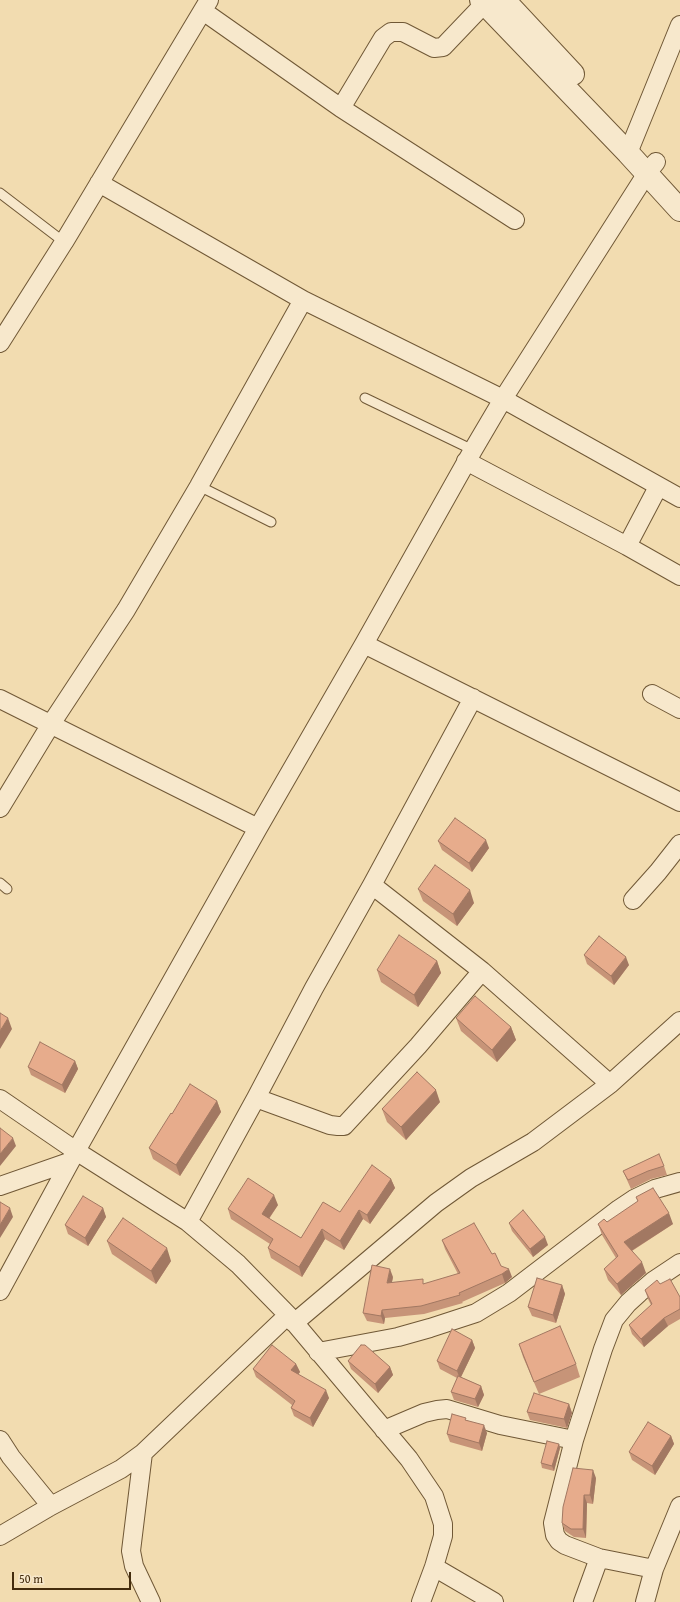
<!DOCTYPE html>
<html>
<head>
<meta charset="utf-8">
<style>
  body { margin:0 }
  #map { position:relative; width:680px; height:1602px; overflow:hidden; background:#f2dcb0; font-family:"Gentium Book Plus",serif }
  canvas { display:block }
  .scale { position:absolute; left:12px; top:1572px; width:119px; height:18px; box-sizing:border-box; border:2px solid #442c0d; border-top:0; padding-left:5px; font-size:12px; line-height:14px; white-space:nowrap; color:#442c0d; -webkit-text-stroke:3px #f7e8cc; paint-order:stroke }
</style>
</head>
<body>
<div id="map">
<canvas width="680" height="1602"></canvas>
<div class="scale">50 m</div>
</div>
<script>
const g = document.querySelector('canvas').getContext('2d');
g.lineJoin = 'round';
function toPath(rows) {
  const path = new Path2D();
  for (const r of rows) {
    path.moveTo(r[0], r[1]);
    for (let i = 2; i < r.length; i += 2) path.lineTo(r[i], r[i + 1]);
  }
  return path;
}
function strokePath(path, color, width, dash) {
  g.strokeStyle = color;
  g.lineWidth = width;
  g.lineCap = dash ? 'butt' : 'round';
  g.setLineDash(dash || []);
  g.stroke(path);
}
function fillPath(path, color) {
  g.fillStyle = color;
  g.fill(path, 'evenodd');
}
const service = toPath([
  [0,193,64,242],
  [365,398,473,450],
  [199,486,271,522],
  [0,883,7,889]
]);
const minor = toPath([
  [203,11,341,108,515,220],
  [341,108,383,38,391,32,403,32,434,48,443,47,484,4],
  [628,153,680,25],
  [99,183,303,300,503,399,680,498],
  [0,343,64,242,209,0],
  [466,461,627,546,680,576],
  [627,546,658,487],
  [364,644,680,802],
  [652,694,680,709],
  [0,699,258,828],
  [0,808,51,724,126,610,199,486,303,300],
  [372,885,482,971,610,1084],
  [633,900,658,872,680,844],
  [256,1098,330,1125,338,1126,344,1126,418,1046,482,971],
  [0,1099,76,1151,188,1222,238,1264,288,1315,409,1459,434,1496,443,1524,443,1536,434,1567,421,1602],
  [0,1186,69,1162],
  [188,1222,256,1098,314,988,372,885,473,698],
  [0,1291,76,1151,258,828,364,644,473,450,503,399,647,173,656,162],
  [294,1323,436,1203,471,1178,533,1142,610,1084,680,1021],
  [318,1352,398,1337,430,1328,476,1313,509,1293,619,1209,634,1199,655,1189,680,1182],
  [384,1430,424,1413,437,1410,447,1409,500,1425,574,1440],
  [0,1440,11,1457,51,1506],
  [143,1453,131,1551,134,1566,151,1602],
  [0,1536,51,1506,121,1469,143,1453,288,1315],
  [434,1567,494,1602],
  [654,1569,599,1558,565,1545,559,1541,555,1535,553,1523,574,1440,603,1349,614,1320,628,1303,639,1293,653,1281,680,1263],
  [583,1602,599,1558],
  [645,1602,654,1569,680,1506]
]);
const tertiary = toPath([
  [481,0,628,153,680,210],
  [504,0,573,74]
]);
strokePath(service, '#705836', 11);
strokePath(minor, '#705836', 20);
strokePath(tertiary, '#705836', 24);
strokePath(service, '#f7e8cc', 9);
strokePath(minor, '#f7e8cc', 18);
strokePath(tertiary, '#f7e8cc', 22);
fillPath(toPath([
  [438,841,489,848,472,872,442,850],
  [418,889,474,903,457,926,423,901],
  [584,955,629,965,614,985,587,964],
  [437,961,441,973,418,1007,381,982,377,970],
  [456,1018,511,1027,516,1040,497,1062,461,1031],
  [75,1061,78,1069,65,1093,31,1075,28,1067],
  [217,1101,221,1112,180,1176,153,1159,149,1148,172,1114],
  [440,1102,406,1140,387,1122,382,1109],
  [664,1166,667,1175,651,1179,631,1189,623,1171],
  [391,1179,395,1188,370,1224,363,1219,344,1250,325,1239,302,1277,271,1258,268,1248,270,1244,231,1219,228,1209,278,1205,269,1219,301,1238],
  [636,1197,673,1224,632,1251,646,1273,621,1295,608,1280,604,1269,616,1258,602,1235,598,1224,607,1222,638,1202],
  [103,1208,106,1217,88,1246,68,1234,65,1225],
  [509,1223,548,1245,533,1257,512,1231],
  [442,1240,492,1254,501,1266,512,1277,505,1283,462,1302,463,1303,424,1314,385,1318,384,1324,367,1321,363,1313,393,1277,392,1282,425,1284,458,1274,445,1249],
  [107,1241,171,1261,156,1284,112,1254],
  [660,1284,680,1297,680,1319,668,1326,644,1347,632,1334,629,1325,651,1305,648,1299,645,1290],
  [562,1285,565,1294,556,1323,532,1316,528,1307],
  [472,1340,475,1348,461,1377,481,1386,484,1395,478,1407,454,1400,451,1392,457,1378,440,1369,437,1361],
  [519,1344,576,1364,580,1377,539,1394,523,1357],
  [348,1361,390,1367,393,1375,378,1393,351,1369],
  [296,1364,300,1372,298,1374,329,1398,313,1427,294,1416,291,1408,292,1405,256,1377,253,1369],
  [569,1404,572,1413,567,1428,530,1420,527,1412],
  [467,1420,487,1433,482,1451,450,1442,447,1434],
  [671,1436,674,1444,655,1475,632,1460,629,1452],
  [559,1444,560,1448,554,1471,542,1468,541,1463],
  [596,1478,593,1504,587,1503,586,1538,574,1537,565,1531,562,1523]
]), '#c79478');
fillPath(toPath([
  [486,840,489,848,472,872,469,863],
  [470,890,474,903,457,926,453,914],
  [626,957,629,965,614,985,611,976],
  [437,961,441,973,418,1007,414,995],
  [8,1018,12,1029,0,1049,0,1031],
  [511,1027,516,1040,497,1062,492,1050],
  [75,1061,78,1069,65,1093,62,1085],
  [436,1090,440,1102,406,1140,401,1127],
  [217,1101,221,1112,180,1176,176,1165],
  [13,1138,16,1146,0,1166,0,1154],
  [391,1179,395,1188,370,1224,367,1215],
  [274,1195,278,1205,265,1224,262,1214],
  [10,1208,13,1217,0,1238,0,1225],
  [103,1208,106,1217,88,1246,85,1238],
  [359,1210,363,1219,344,1250,340,1241],
  [669,1213,673,1224,628,1253,624,1242],
  [322,1229,325,1239,302,1277,299,1267],
  [545,1237,548,1245,533,1257,530,1249],
  [167,1248,171,1261,156,1284,151,1271],
  [642,1262,646,1273,621,1295,617,1284],
  [390,1269,393,1277,390,1291,387,1283],
  [509,1269,512,1277,505,1283,502,1274],
  [562,1285,565,1294,556,1323,553,1315],
  [382,1310,385,1318,384,1324,381,1316],
  [664,1318,668,1326,644,1347,641,1339],
  [472,1340,475,1348,460,1379,457,1371],
  [296,1364,300,1372,295,1379,291,1370],
  [390,1367,393,1375,378,1393,375,1384],
  [481,1386,484,1395,478,1407,475,1399],
  [326,1390,329,1398,313,1427,310,1418],
  [569,1404,572,1413,567,1428,564,1419],
  [484,1425,487,1433,482,1451,479,1443],
  [671,1436,674,1444,655,1475,652,1466],
  [559,1444,560,1448,554,1471,552,1466],
  [593,1470,596,1478,593,1504,590,1495],
  [584,1495,587,1503,586,1538,583,1529]
]), '#a27862');
const building = toPath([
  [455,818,486,840,469,863,438,841,455,818],
  [435,865,470,890,453,914,418,889,435,865],
  [399,935,437,961,414,995,377,970,399,935],
  [599,936,626,957,611,976,584,955,599,936],
  [475,996,511,1027,492,1050,456,1018,475,996],
  [0,1013,8,1018,0,1031,0,1013],
  [40,1042,75,1061,62,1085,28,1067,40,1042],
  [417,1072,436,1090,401,1127,382,1109,417,1072],
  [190,1084,217,1101,176,1165,149,1148,171,1113,172,1114,190,1084],
  [0,1128,13,1138,0,1154,0,1128],
  [659,1154,664,1166,648,1171,628,1180,623,1171,659,1154],
  [372,1165,391,1179,367,1215,359,1210,340,1241,322,1229,299,1267,268,1248,273,1239,228,1209,248,1178,274,1195,262,1214,301,1238,323,1202,340,1212,372,1165],
  [653,1188,669,1213,624,1242,642,1262,617,1284,604,1269,618,1256,598,1224,604,1219,607,1222,638,1201,636,1197,653,1188],
  [83,1196,103,1208,85,1238,65,1225,83,1196],
  [0,1202,10,1208,0,1225,0,1202],
  [523,1210,545,1237,530,1249,509,1223,523,1210],
  [123,1218,167,1248,151,1271,107,1241,123,1218],
  [474,1223,492,1254,495,1253,501,1266,509,1269,502,1274,459,1293,460,1295,421,1306,382,1310,381,1316,363,1313,372,1265,390,1269,387,1283,423,1279,423,1284,460,1273,442,1240,474,1223],
  [537,1278,562,1285,553,1315,528,1307,537,1278],
  [670,1279,680,1297,680,1309,664,1318,641,1339,629,1325,652,1304,645,1290,657,1280,660,1284,670,1279],
  [560,1326,576,1364,534,1382,519,1344,560,1326],
  [452,1329,472,1340,457,1371,437,1361,452,1329],
  [272,1345,296,1364,291,1370,326,1390,310,1418,291,1408,295,1401,253,1369,272,1345],
  [361,1345,365,1345,390,1367,375,1384,348,1361,361,1345],
  [458,1376,481,1386,475,1399,451,1392,458,1376],
  [534,1393,569,1404,564,1419,527,1412,534,1393],
  [452,1414,466,1418,465,1420,484,1425,479,1443,447,1434,452,1414],
  [648,1422,671,1436,652,1466,629,1452,648,1422],
  [547,1441,559,1444,552,1466,541,1463,547,1441],
  [573,1468,593,1470,590,1495,584,1495,583,1529,571,1529,562,1523,563,1507,573,1468]
]);
fillPath(building, '#e7ac8c');
strokePath(building, '#a27862', 1);
</script>
</body>
</html>
